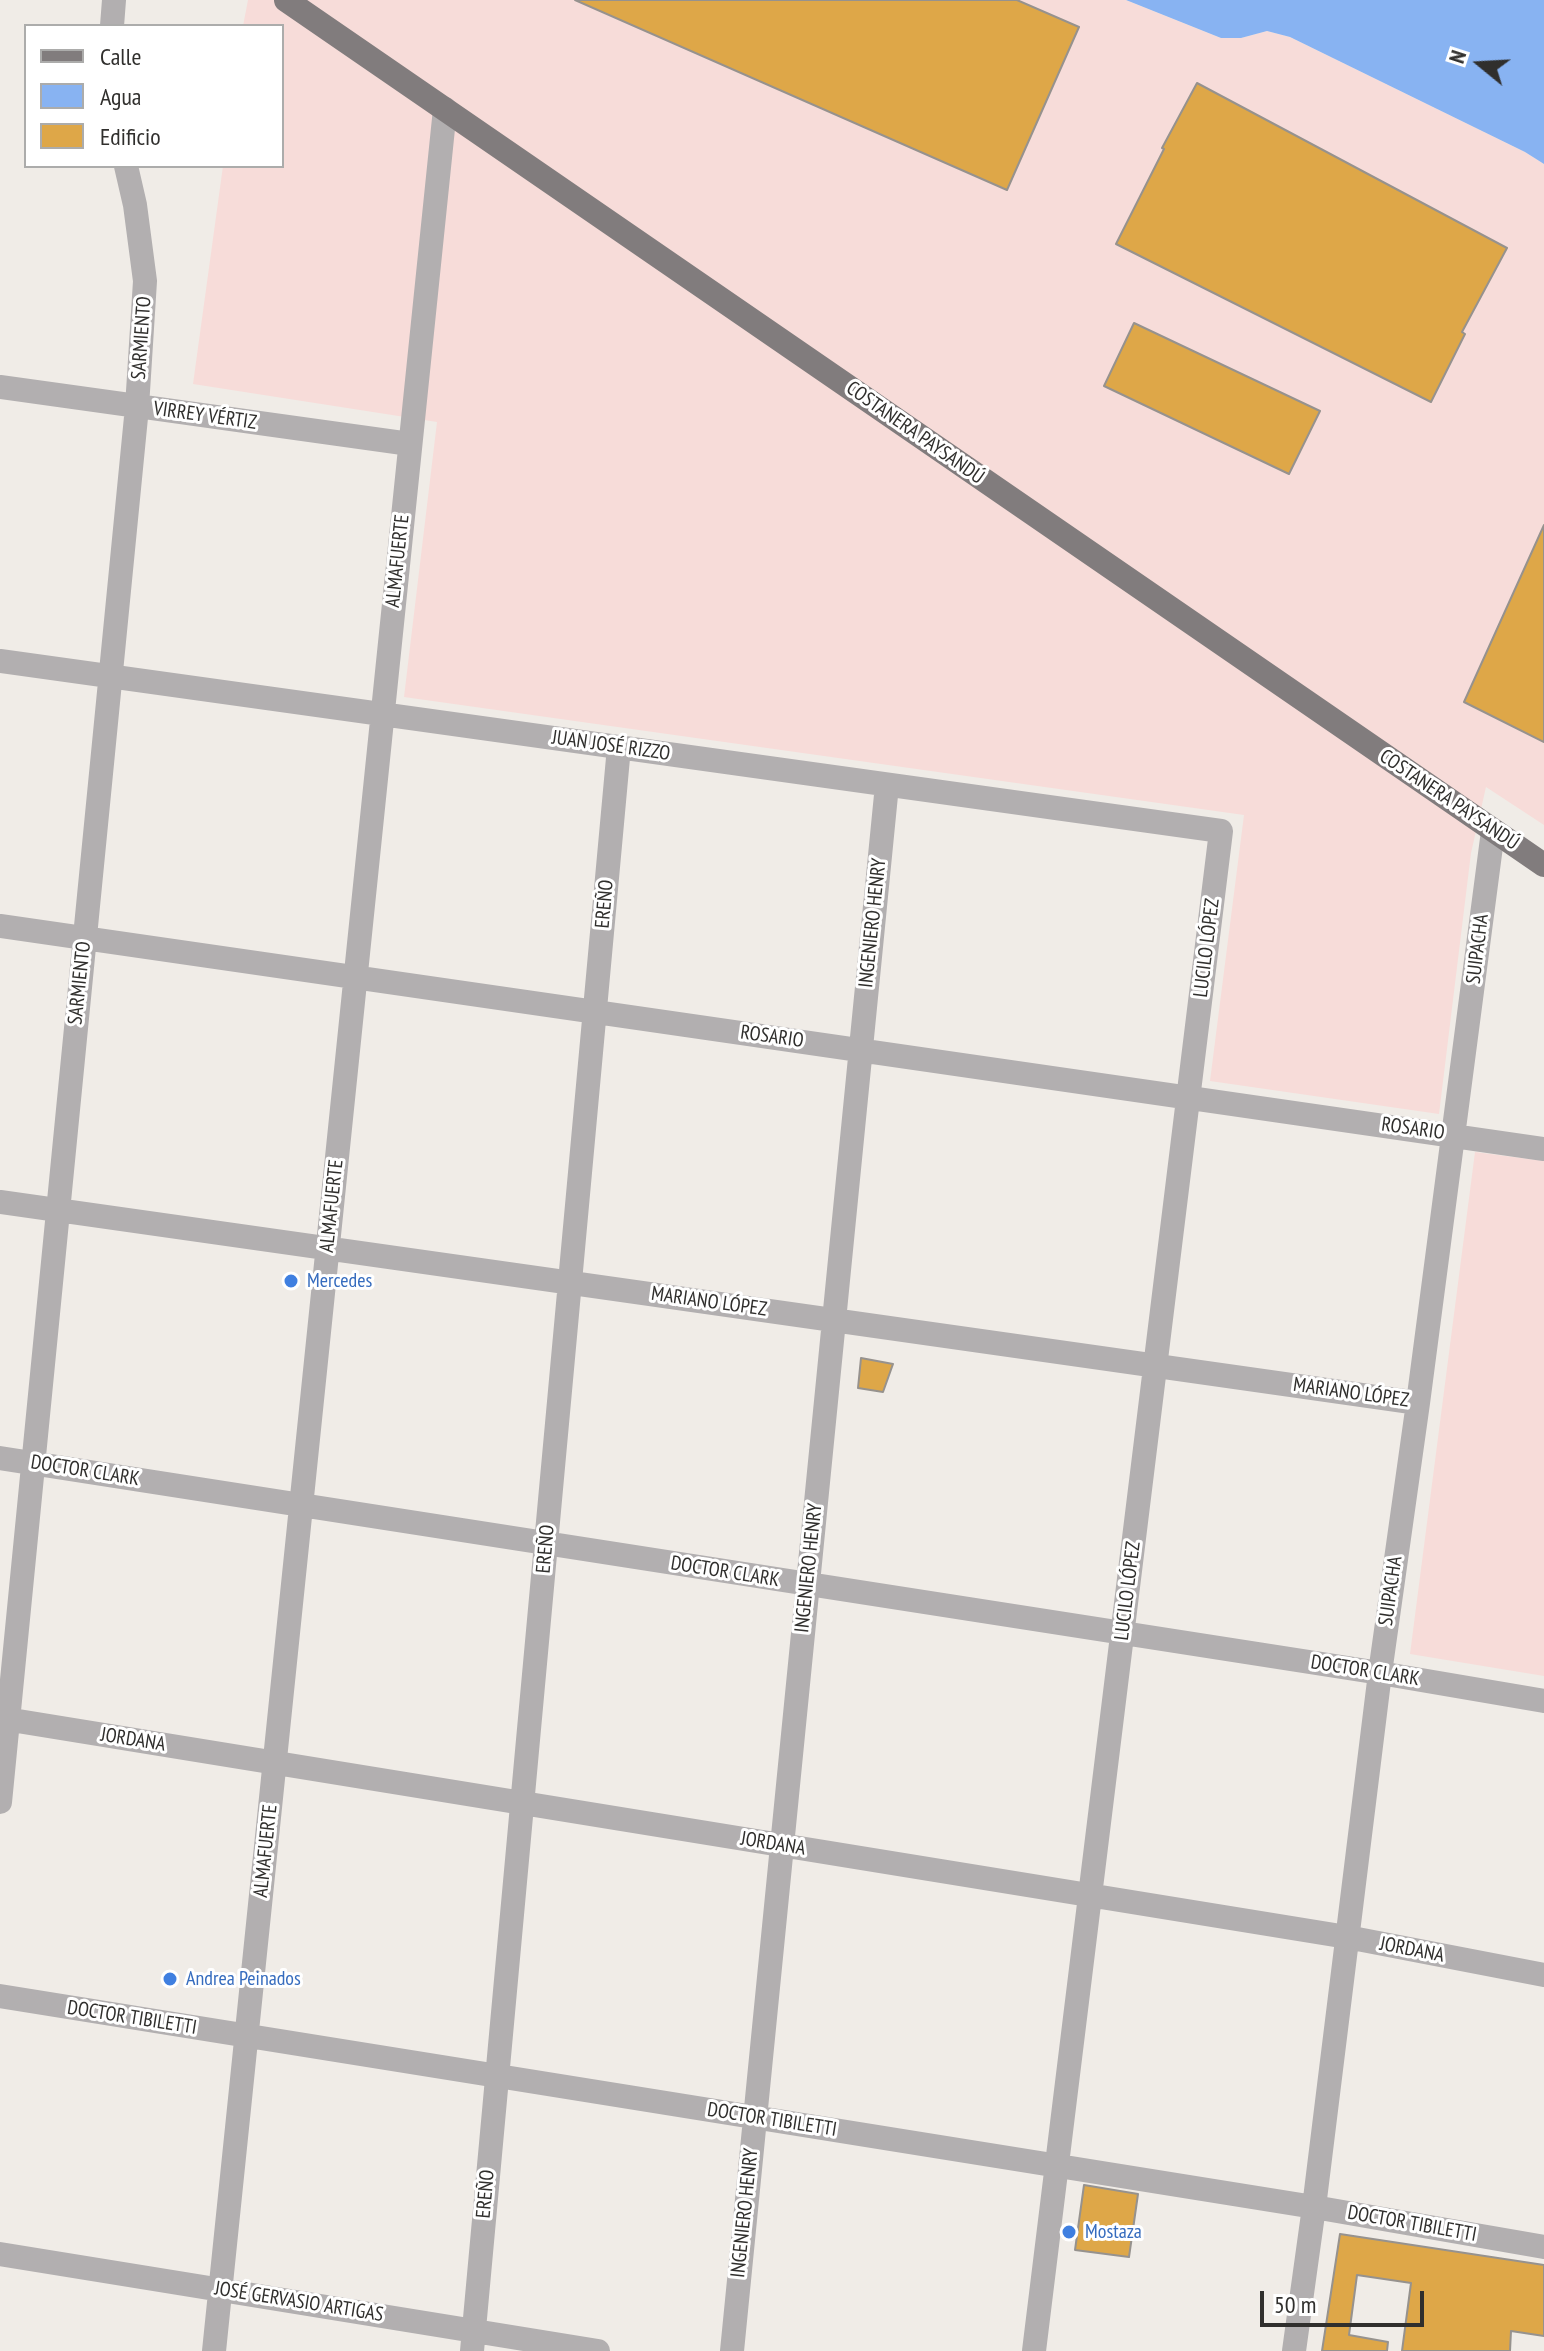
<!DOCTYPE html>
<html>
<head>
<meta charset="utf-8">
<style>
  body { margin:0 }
  #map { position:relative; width:1544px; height:2351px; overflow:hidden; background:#f0ece7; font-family:"PT Sans Narrow",sans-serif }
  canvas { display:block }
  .legend { position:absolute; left:24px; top:24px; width:260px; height:144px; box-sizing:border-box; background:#fff; border:2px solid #acacab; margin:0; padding:10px 14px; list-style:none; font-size:24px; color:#302f2d }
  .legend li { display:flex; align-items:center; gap:16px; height:40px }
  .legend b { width:40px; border:2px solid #acacab }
  .north { position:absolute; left:1440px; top:24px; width:80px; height:80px; -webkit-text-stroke:6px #fff; paint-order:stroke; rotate:288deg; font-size:22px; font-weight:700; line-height:32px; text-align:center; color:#302f2d }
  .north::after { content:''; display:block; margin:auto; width:28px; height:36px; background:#302f2d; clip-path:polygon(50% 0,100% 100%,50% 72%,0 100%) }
  .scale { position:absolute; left:1260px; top:2291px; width:164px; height:36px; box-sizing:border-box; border:4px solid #302f2d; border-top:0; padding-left:10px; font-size:24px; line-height:28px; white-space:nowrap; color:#302f2d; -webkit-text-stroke:6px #fff; paint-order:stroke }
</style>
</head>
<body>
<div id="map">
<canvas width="1544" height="2351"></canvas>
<ul class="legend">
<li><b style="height:10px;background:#817c7d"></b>Calle</li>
<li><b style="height:22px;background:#88b3f2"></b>Agua</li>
<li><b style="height:22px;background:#dea748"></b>Edificio</li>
</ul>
<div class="north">N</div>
<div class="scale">50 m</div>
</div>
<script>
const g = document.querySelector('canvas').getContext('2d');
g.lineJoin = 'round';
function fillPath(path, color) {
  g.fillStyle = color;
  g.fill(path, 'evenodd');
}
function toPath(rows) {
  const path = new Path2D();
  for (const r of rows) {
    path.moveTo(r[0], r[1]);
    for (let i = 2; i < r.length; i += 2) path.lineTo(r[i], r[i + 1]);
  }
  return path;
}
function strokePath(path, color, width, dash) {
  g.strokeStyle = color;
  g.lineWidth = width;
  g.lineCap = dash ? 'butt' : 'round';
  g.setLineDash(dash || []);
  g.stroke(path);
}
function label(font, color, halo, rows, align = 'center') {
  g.font = font + ' "PT Sans Narrow",sans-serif';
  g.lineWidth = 6;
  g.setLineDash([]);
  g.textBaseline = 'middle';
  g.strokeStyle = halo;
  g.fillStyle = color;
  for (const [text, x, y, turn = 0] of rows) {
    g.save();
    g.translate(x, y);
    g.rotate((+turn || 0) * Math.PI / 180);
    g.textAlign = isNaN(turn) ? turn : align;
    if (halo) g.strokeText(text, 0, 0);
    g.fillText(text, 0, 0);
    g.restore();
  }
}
fillPath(toPath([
  [248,0,1126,0,1221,38,1241,38,1267,31,1290,37,1525,152,1544,164,1544,825,1486,787,1471,853,1439,1114,1210,1081,1244,815,404,697,437,422,193,384,223,166,282,166,282,26,243,26],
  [1475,1152,1544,1161,1544,1676,1410,1654]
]), '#f7dcd9');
fillPath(toPath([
  [1126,0,1544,0,1544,164,1525,152,1290,37,1267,31,1241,38,1221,38]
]), '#88b3f2');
const building = toPath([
  [575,0,1017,0,1079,27,1007,190,575,0],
  [1197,83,1507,248,1462,332,1465,334,1431,402,1116,244,1164,149,1162,148,1197,83],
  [1134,323,1320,411,1289,474,1104,386,1134,323],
  [1544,525,1544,742,1464,702,1544,525],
  [861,1358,893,1364,883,1392,858,1388,861,1358],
  [1084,2185,1138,2194,1129,2257,1075,2250,1084,2185],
  [1340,2234,1544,2265,1544,2336,1511,2331,1510,2351,1402,2351,1411,2283,1357,2275,1349,2335,1388,2342,1387,2351,1322,2351,1340,2234]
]);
fillPath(building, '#dea748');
strokePath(building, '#96928e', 2);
strokePath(toPath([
  [112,26,114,0],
  [0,387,410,444],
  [0,661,1221,831,1034,2351],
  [0,926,1544,1149],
  [0,1202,1418,1403],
  [0,1458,1380,1673,1544,1701],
  [0,1718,1347,1937,1544,1975],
  [0,1802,137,407,145,281,135,205,126,166],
  [0,1996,1314,2207,1544,2247],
  [0,2254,598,2351],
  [214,2351,445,109],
  [472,2351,619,747],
  [732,2351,887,785],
  [1294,2351,1314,2207,1380,1673,1418,1403,1493,831]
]), '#b2afb0', 24);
strokePath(toPath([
  [286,0,1544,865]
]), '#817c7d', 24);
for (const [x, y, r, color] of [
  [291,1281,8,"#3f7fe0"],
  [170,1979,8,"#3f7fe0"],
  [1069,2232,8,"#3f7fe0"]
]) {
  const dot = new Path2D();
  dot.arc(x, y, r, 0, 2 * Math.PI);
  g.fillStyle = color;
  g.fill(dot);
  strokePath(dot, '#fff', 3);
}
label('20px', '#302f2d', '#fff', [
  ["SARMIENTO",142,338,-86],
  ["VIRREY VÉRTIZ",205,416,8],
  ["COSTANERA PAYSANDÚ",915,433,35],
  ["ALMAFUERTE",398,561,-84],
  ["JUAN JOSÉ RIZZO",611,746,8],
  ["COSTANERA PAYSANDÚ",1449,800,34],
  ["EREÑO",605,904,-85],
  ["INGENIERO HENRY",873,923,-84],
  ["LUCILO LÓPEZ",1207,948,-83],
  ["SUIPACHA",1478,949,-83],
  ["SARMIENTO",80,983,-84],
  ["ROSARIO",772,1037,8],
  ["ROSARIO",1413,1129,8],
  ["ALMAFUERTE",332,1206,-84],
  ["MARIANO LÓPEZ",709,1302,8],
  ["MARIANO LÓPEZ",1351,1393,8],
  ["DOCTOR CLARK",85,1471,9],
  ["EREÑO",546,1549,-85],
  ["INGENIERO HENRY",809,1568,-84],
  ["DOCTOR CLARK",725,1572,9],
  ["LUCILO LÓPEZ",1128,1591,-83],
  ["SUIPACHA",1391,1591,-82],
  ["DOCTOR CLARK",1365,1671,9],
  ["JORDANA",133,1740,9],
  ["JORDANA",773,1844,9],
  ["ALMAFUERTE",266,1851,-84],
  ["JORDANA",1412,1950,11],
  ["DOCTOR TIBILETTI",132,2018,9],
  ["DOCTOR TIBILETTI",772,2120,9],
  ["EREÑO",486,2194,-85],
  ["INGENIERO HENRY",745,2213,-84],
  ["DOCTOR TIBILETTI",1412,2224,10],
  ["JOSÉ GERVASIO ARTIGAS",299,2302,9]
]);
label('20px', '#366cbe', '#fff', [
  ["Mercedes",307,1281],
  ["Andrea Peinados",186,1979],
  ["Mostaza",1085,2232]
], 'left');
</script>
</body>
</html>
